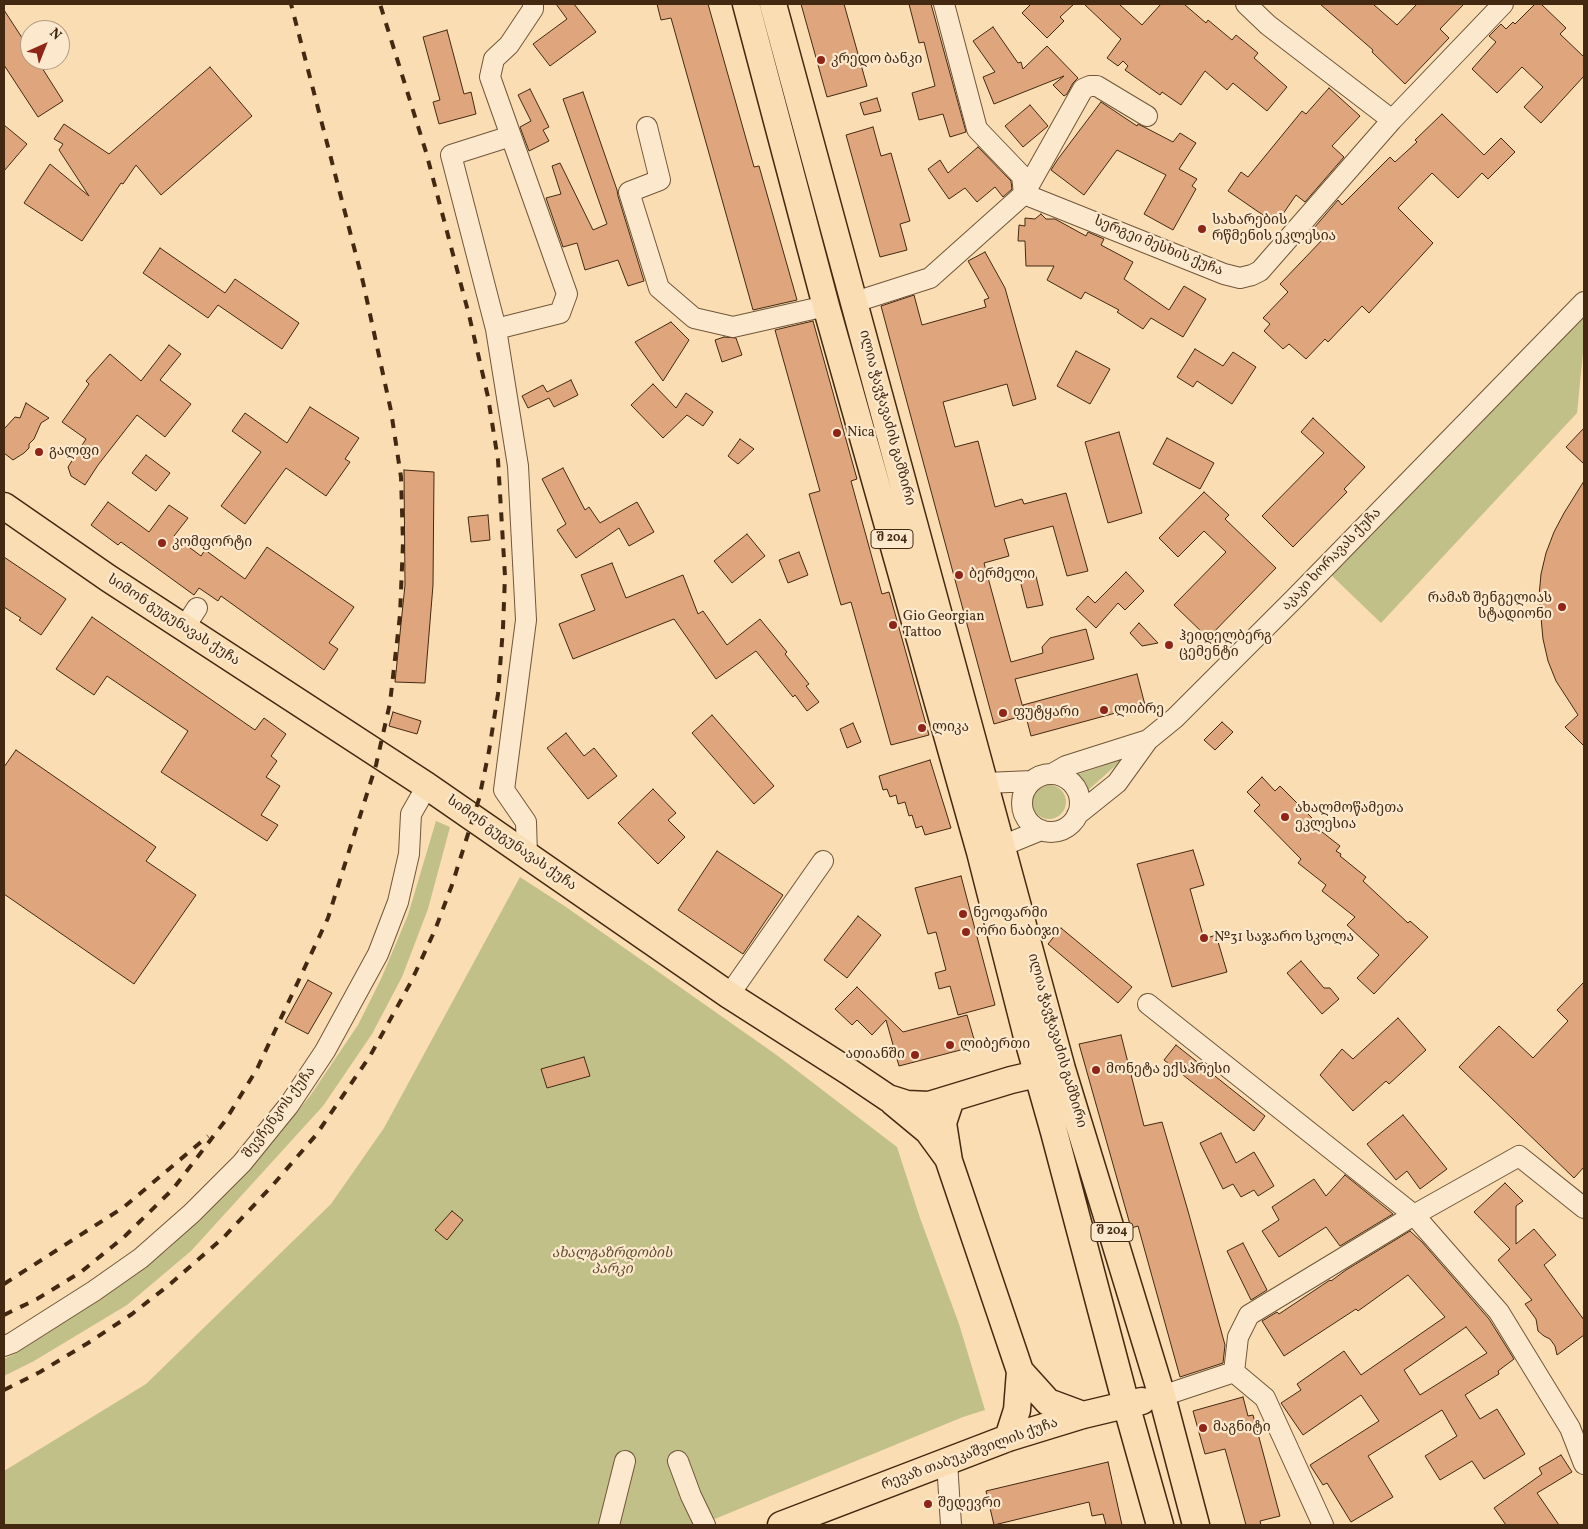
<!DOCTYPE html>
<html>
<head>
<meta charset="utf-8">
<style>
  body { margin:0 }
  #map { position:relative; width:1588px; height:1529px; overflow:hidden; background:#faddb2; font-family:Vollkorn,serif }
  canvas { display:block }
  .frame { position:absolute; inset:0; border:5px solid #432911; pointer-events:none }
  .north { position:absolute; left:20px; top:20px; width:50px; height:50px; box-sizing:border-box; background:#fce9cd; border:1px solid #b29c82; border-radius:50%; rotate:44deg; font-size:14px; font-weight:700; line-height:20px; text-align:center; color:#432911 }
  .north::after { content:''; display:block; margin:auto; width:18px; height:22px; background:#8f2418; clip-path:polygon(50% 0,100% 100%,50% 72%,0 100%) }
</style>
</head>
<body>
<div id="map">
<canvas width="1588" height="1529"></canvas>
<div class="frame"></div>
<div class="north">N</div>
</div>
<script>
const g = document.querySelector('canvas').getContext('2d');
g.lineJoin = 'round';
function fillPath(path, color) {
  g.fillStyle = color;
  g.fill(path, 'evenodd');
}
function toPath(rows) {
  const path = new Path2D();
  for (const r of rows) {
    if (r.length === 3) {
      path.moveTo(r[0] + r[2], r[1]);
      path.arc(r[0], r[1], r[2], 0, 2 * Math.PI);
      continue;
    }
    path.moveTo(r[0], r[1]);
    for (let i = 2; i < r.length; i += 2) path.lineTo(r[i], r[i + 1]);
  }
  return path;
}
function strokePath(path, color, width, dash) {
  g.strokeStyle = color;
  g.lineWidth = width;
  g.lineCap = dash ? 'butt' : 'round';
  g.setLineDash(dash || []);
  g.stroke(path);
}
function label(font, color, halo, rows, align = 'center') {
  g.font = font + ' Vollkorn,"Noto Serif Georgian",serif';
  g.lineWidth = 4.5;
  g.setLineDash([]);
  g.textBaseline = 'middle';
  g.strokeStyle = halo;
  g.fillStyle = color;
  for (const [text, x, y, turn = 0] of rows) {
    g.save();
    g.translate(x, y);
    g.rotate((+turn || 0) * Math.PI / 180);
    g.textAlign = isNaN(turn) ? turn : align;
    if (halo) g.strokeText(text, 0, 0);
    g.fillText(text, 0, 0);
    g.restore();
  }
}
fillPath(toPath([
  [1584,302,1584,343,1577,413,1381,623,1329,573],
  [1123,759,1086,792,1081,779,1076,775],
  [1049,802,17],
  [436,821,450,827,428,909,402,977,372,1034,323,1106,191,1251,127,1305,34,1361,4,1376,4,1359,15,1354,103,1297,167,1250,246,1173,310,1096,358,1025,381,979,408,915],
  [520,877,566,907,778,1056,897,1147,920,1218,959,1324,985,1410,963,1417,700,1525,4,1525,4,1471,146,1384,331,1204,384,1128]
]), '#c2c089');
const building = toPath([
  [556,4,574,4,596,32,550,66,533,44,567,19,556,4],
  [657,4,708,4,754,167,759,166,797,300,753,310,671,18,661,20,657,4],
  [801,4,844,4,867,86,827,97,801,4],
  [909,4,931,4,966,132,950,137,943,114,919,120,912,93,935,86,924,42,919,43,909,4],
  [1031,4,1074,4,1060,17,1064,21,1047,38,1022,13,1031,4],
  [1084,4,1119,4,1142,25,1161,4,1184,4,1206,23,1208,20,1232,40,1236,35,1258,53,1254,58,1287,87,1267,111,1233,83,1227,90,1205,71,1181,105,1162,92,1160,95,1125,70,1128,66,1123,61,1118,66,1107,58,1121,39,1084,4],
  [1320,4,1373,4,1397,25,1417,4,1464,4,1440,29,1449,38,1405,84,1372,52,1373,50,1320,4],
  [1535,4,1541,4,1566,28,1560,34,1584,57,1584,76,1541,123,1524,107,1543,87,1522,67,1497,93,1472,69,1496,42,1489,36,1501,24,1506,29,1513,22,1515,24,1535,4],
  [4,10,30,50,30,60,37,60,63,101,38,117,4,65,4,10],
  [993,27,1018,63,1021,62,1023,69,1047,46,1078,78,1073,83,1067,94,1064,96,1053,85,1064,76,994,104,983,77,995,72,973,41,993,27],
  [447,30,464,94,471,92,476,114,439,124,433,102,440,100,423,37,447,30],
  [210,67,252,116,161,195,136,165,123,184,121,183,82,241,24,203,50,164,89,196,59,150,63,144,54,139,64,124,109,154,210,67],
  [1329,88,1360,116,1332,146,1344,157,1305,202,1296,195,1276,224,1228,191,1241,172,1248,177,1302,111,1306,114,1329,88],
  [530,89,549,127,543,130,549,141,529,151,520,127,531,121,518,95,530,89],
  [583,92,617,190,618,196,644,281,628,286,618,260,585,270,577,243,563,247,546,198,561,194,552,166,560,163,593,230,607,224,563,99,583,92],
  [877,98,881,111,864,115,860,103,877,98],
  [1101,102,1137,126,1138,124,1146,128,1173,142,1180,133,1196,143,1179,169,1197,179,1192,186,1196,189,1173,230,1144,214,1166,175,1117,150,1084,195,1051,170,1058,159,1101,102],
  [1030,105,1048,126,1023,147,1005,126,1030,105],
  [1442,114,1484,155,1501,138,1515,152,1488,179,1482,173,1458,198,1432,173,1398,208,1433,243,1369,313,1362,306,1328,342,1325,339,1306,359,1289,344,1283,349,1264,331,1270,324,1263,318,1288,292,1280,284,1324,238,1314,228,1338,200,1342,205,1390,157,1395,162,1417,142,1415,140,1442,114],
  [4,125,27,144,4,171,4,125],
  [873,127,881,156,891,153,910,221,900,224,907,250,880,257,846,135,873,127],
  [978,147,1011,181,1012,189,1003,197,995,187,977,202,965,188,949,199,928,169,940,160,948,173,978,147],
  [1041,214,1046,219,1055,219,1086,236,1088,232,1104,239,1101,245,1133,262,1124,279,1169,310,1184,286,1206,299,1183,337,1151,318,1143,329,1117,312,1119,310,1085,292,1081,299,1047,280,1054,266,1026,266,1025,241,1018,241,1019,225,1025,226,1025,218,1035,219,1041,214],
  [160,248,225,293,235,279,299,323,282,349,218,305,208,318,143,273,160,248],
  [985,252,1005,288,1036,399,1013,406,1007,384,943,402,955,447,978,441,995,507,1022,499,1024,504,1066,493,1088,571,1067,576,1053,526,1004,539,1009,556,984,563,1011,662,1043,653,1042,647,1050,638,1086,629,1094,659,1015,679,1025,715,994,724,881,306,914,295,922,325,986,307,984,300,989,298,968,261,985,252],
  [813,321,857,479,851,481,882,594,889,592,929,735,891,745,851,602,841,605,809,494,820,491,775,330,813,321],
  [671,322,689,340,663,381,635,342,671,322],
  [724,337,736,338,742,355,722,362,715,340,724,337],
  [169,345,181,354,160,380,191,404,165,437,137,415,98,465,85,485,71,476,68,467,86,439,62,422,89,384,86,381,110,354,141,381,169,345],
  [1195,349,1223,366,1233,352,1256,367,1232,404,1197,381,1193,387,1177,377,1195,349],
  [1076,351,1110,369,1090,404,1057,386,1076,351],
  [571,380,578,395,554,407,549,398,528,408,522,396,543,385,547,392,571,380],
  [653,384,676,408,686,393,713,412,703,426,687,415,663,438,631,405,653,384],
  [26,403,49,418,41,423,34,439,29,444,29,448,24,453,13,460,4,453,4,429,15,417,20,418,26,403],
  [310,407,359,438,345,459,350,462,326,496,286,468,245,524,221,506,261,452,232,431,245,413,287,443,310,407],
  [1313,418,1365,467,1344,489,1347,492,1293,547,1262,516,1324,453,1301,432,1313,418],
  [1584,428,1584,464,1566,447,1584,428],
  [1119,432,1142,513,1108,523,1085,442,1119,432],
  [1167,438,1214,463,1200,489,1153,464,1167,438],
  [740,439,754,449,738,464,728,456,740,439],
  [146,455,170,473,156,491,132,473,146,455],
  [563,468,585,510,589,507,600,523,637,502,654,532,629,546,619,528,576,558,557,530,566,524,542,479,563,468],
  [404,470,434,472,433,585,425,683,395,682,405,585,404,470],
  [1584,481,1584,746,1565,727,1578,715,1556,681,1548,661,1543,639,1539,596,1541,574,1546,553,1554,532,1564,513,1584,481],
  [1204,492,1229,515,1225,519,1276,568,1208,638,1174,605,1226,552,1204,531,1178,557,1159,538,1204,492],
  [108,502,149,532,169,505,188,518,174,536,201,556,205,550,245,579,267,547,354,607,329,643,338,649,324,670,221,596,218,601,199,588,194,595,121,542,118,545,91,525,108,502],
  [488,515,490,540,471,542,468,517,488,515],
  [747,534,765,556,732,583,714,561,747,534],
  [799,552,808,575,788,583,779,560,799,552],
  [4,557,66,599,41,635,19,620,21,618,4,607,4,557],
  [612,563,626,598,683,575,698,614,703,611,727,645,760,619,787,652,785,654,809,684,806,686,819,702,807,711,795,695,793,697,756,651,716,679,674,619,573,659,559,624,595,610,581,575,612,563],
  [1035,572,1043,605,1027,608,1019,576,1035,572],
  [1126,572,1144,591,1125,610,1118,603,1096,628,1076,609,1088,596,1095,603,1126,572],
  [92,617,255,730,264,718,286,734,271,756,277,761,266,777,280,786,261,815,278,825,267,841,161,772,188,731,107,676,94,695,56,669,92,617],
  [1139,623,1158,643,1142,646,1130,633,1139,623],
  [1137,674,1145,705,1031,736,1023,705,1137,674],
  [393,712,421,721,417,734,389,726,393,712],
  [712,715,774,786,754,804,692,733,712,715],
  [1222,722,1233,732,1215,750,1204,740,1222,722],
  [853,723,861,742,847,748,840,729,853,723],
  [566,733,584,756,594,748,617,776,588,799,547,748,566,733],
  [16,750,156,847,146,861,196,895,134,984,4,894,4,767,16,750],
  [930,760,951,828,925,835,922,826,916,828,912,815,909,816,905,802,898,804,896,795,890,797,887,789,883,790,879,776,930,760],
  [1262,777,1275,791,1280,786,1316,822,1313,825,1340,846,1336,851,1341,854,1340,856,1366,877,1363,881,1408,923,1410,921,1428,937,1374,994,1357,978,1379,955,1347,925,1355,917,1322,891,1326,885,1298,863,1301,859,1254,811,1260,805,1247,792,1262,777],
  [653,789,676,813,668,820,685,837,658,864,618,823,653,789],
  [1193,850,1204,885,1190,889,1204,939,1216,935,1227,972,1172,987,1137,864,1193,850],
  [717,851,783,895,743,954,678,910,717,851],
  [961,876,995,1005,958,1015,950,986,939,989,935,973,946,970,936,932,928,934,915,888,961,876],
  [858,916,881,935,847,978,824,960,858,916],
  [1061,928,1132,987,1118,1003,1048,944,1061,928],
  [1301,961,1324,988,1330,988,1339,999,1322,1014,1287,973,1301,961],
  [308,980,332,993,308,1034,285,1022,308,980],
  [1584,982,1584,1167,1574,1178,1459,1067,1499,1026,1533,1058,1568,1021,1557,1010,1584,982],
  [857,987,903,1032,967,1015,976,1046,899,1066,886,1020,872,1035,857,1020,852,1025,835,1009,857,987],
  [1398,1018,1426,1050,1389,1084,1386,1081,1353,1111,1320,1075,1342,1049,1353,1059,1398,1018],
  [1121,1035,1144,1126,1162,1122,1188,1211,1225,1345,1223,1363,1180,1377,1138,1226,1131,1228,1079,1044,1121,1035],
  [1176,1045,1265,1116,1254,1131,1164,1060,1176,1045],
  [584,1057,590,1076,547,1088,541,1069,584,1057],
  [1403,1115,1447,1169,1420,1189,1407,1171,1396,1180,1367,1144,1403,1115],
  [1221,1133,1236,1163,1254,1152,1274,1186,1258,1196,1254,1190,1241,1197,1233,1184,1223,1189,1200,1143,1221,1133],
  [1345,1175,1393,1214,1340,1246,1326,1227,1279,1257,1262,1231,1279,1220,1272,1207,1314,1179,1326,1196,1345,1175],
  [1505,1183,1523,1201,1516,1206,1516,1244,1534,1229,1556,1255,1544,1265,1584,1320,1584,1335,1557,1355,1555,1346,1550,1339,1544,1336,1538,1331,1536,1319,1525,1304,1532,1300,1498,1260,1510,1249,1474,1212,1505,1183],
  [452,1211,463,1220,447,1240,435,1230,452,1211],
  [1410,1231,1422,1242,1489,1319,1514,1359,1498,1371,1499,1374,1465,1395,1480,1419,1497,1409,1525,1454,1484,1479,1472,1461,1440,1480,1425,1456,1457,1436,1442,1410,1368,1456,1393,1497,1351,1522,1327,1483,1323,1485,1310,1465,1379,1421,1361,1395,1303,1435,1281,1403,1301,1390,1297,1384,1344,1351,1361,1375,1445,1317,1408,1275,1358,1311,1356,1309,1284,1356,1262,1321,1277,1312,1279,1314,1330,1280,1331,1281,1346,1270,1410,1231],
  [1466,1327,1487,1353,1420,1395,1404,1370,1466,1327],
  [1243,1243,1267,1290,1251,1300,1227,1251,1243,1243],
  [1243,1397,1248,1416,1253,1415,1280,1516,1260,1521,1261,1525,1246,1525,1225,1449,1205,1454,1193,1411,1243,1397],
  [1561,1455,1572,1472,1537,1493,1559,1525,1506,1525,1494,1508,1542,1474,1539,1468,1561,1455],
  [1108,1462,1122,1525,1106,1525,1103,1514,1092,1516,1089,1502,994,1525,986,1491,1108,1462]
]);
fillPath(building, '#dfa67e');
strokePath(building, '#432911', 1);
const minor = toPath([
  [944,4,977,129,1022,176,1024,194],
  [1246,4,1268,25,1392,120],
  [647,127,660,180,629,192,659,288,694,318,733,327,826,306],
  [1024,194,1083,89,1090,86,1097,86,1147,116],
  [855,302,930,278,1024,194,1224,274,1240,278,1252,275,1260,271,1392,120,1503,4],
  [496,329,451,155,511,136],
  [184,628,197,608],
  [1052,774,1066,766,1148,740],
  [1051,803,29],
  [972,787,986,783,1032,781],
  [1077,815,1117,783,1148,740,1175,718,1294,599,1584,302],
  [990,850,1002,846,1041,830],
  [527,855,526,822,504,790,526,620,518,466,496,329,560,313,567,294,490,77,494,59,509,45,533,9,533,4],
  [729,995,823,861],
  [1148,1004,1414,1215,1499,1312,1570,1428,1584,1464],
  [4,1346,12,1343,94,1291,141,1258,192,1213,242,1163,289,1105,325,1051,378,954,398,902,409,854,411,814,427,786],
  [1234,1372,1238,1337,1249,1315,1414,1215,1519,1156,1584,1208],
  [1234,1372,1265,1398,1323,1525],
  [1162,1396,1234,1372],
  [678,1461,691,1496,705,1525],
  [947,1462,951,1525],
  [609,1525,625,1461]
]);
const major = toPath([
  [746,4,826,306,980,852,1026,1033,1054,1132,1126,1404,1160,1525],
  [773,4,1062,1069,1162,1396,1196,1525],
  [4,506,108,578,427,786,729,995,848,1071,888,1098,907,1104,929,1105,1011,1080,1054,1070],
  [951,1099,943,1123,949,1161,1020,1371,1017,1410,1008,1438],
  [893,1102,928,1131,947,1157],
  [1020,1371,1048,1402,1083,1415],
  [781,1525,1008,1438,1083,1415,1142,1401]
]);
strokePath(minor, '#715639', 22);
strokePath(major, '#432911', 29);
strokePath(minor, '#fce9cd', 20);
strokePath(major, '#faddb2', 26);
strokePath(toPath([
  [4,1284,124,1207,208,1136],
  [4,1315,37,1299,81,1272,124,1237,173,1189,225,1121,257,1069,328,918,376,765,390,703,400,615,403,543,401,477,391,411,363,282,291,4],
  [4,1390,40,1372,88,1343,132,1314,169,1285,224,1237,272,1186,316,1135,370,1056,411,982,435,930,452,885,479,799,489,751,498,694,503,628,505,576,498,460,488,397,469,315,426,152,380,4]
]), '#432911', 4, [9, 9]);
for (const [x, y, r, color] of [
  [821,60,5,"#8f2418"],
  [1202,229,5,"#8f2418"],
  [837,433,5,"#8f2418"],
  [39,452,5,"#8f2418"],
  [162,543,5,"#8f2418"],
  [959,575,5,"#8f2418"],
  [1562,607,5,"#8f2418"],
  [893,625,5,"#8f2418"],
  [1169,645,5,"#8f2418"],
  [1104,710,5,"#8f2418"],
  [1003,713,5,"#8f2418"],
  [922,728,5,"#8f2418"],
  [1285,817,5,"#8f2418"],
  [963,914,5,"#8f2418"],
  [966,932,5,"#8f2418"],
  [1204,938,5,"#8f2418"],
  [950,1045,5,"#8f2418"],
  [915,1055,5,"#8f2418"],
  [1096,1070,5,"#8f2418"],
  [1203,1428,5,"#8f2418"],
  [928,1504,5,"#8f2418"]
]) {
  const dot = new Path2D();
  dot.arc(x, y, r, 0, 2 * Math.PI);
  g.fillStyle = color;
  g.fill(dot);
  strokePath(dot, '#fce9cd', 2);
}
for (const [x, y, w] of [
  [892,539,42],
  [1112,1232,42]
]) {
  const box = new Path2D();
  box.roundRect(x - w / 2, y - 9.5, w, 19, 4);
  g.fillStyle = '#fce9cd';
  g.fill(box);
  strokePath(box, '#432911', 1);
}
label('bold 12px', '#432911', null, [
  ["შ 204",892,539],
  ["შ 204",1112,1232]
]);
label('14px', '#432911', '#fce9cd', [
  ["კრედო ბანკი",831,60],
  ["სახარების",1212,221],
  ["რწმენის ეკლესია",1212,237],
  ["Nica",847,433],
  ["გალფი",49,452],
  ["კომფორტი",172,543],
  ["ბერმელი",969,575],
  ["რამაზ შენგელიას",1552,599,"right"],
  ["სტადიონი",1552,615,"right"],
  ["Gio Georgian",903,617],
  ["Tattoo",903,633],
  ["ჰეიდელბერგ",1179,637],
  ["ცემენტი",1179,653],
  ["ლიბრე",1114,710],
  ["ფუტყარი",1013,713],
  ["ლიკა",932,728],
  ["ახალმოწამეთა",1295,809],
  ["ეკლესია",1295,825],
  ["ნეოფარმი",973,914],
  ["ორი ნაბიჯი",976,932],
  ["№31 საჯარო სკოლა",1214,938],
  ["ლიბერთი",960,1045],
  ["ათიანში",905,1055,"right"],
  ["მონეტა ექსპრესი",1106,1070],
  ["მაგნიტი",1213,1428],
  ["შედევრი",938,1504]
], 'left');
label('14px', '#432911', '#fce9cd', [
  ["სერგეი მესხის ქუჩა",1158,247,22],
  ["ილია ჭავჭავაძის გამზირი",886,418,75],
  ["აკაკი ხორავას ქუჩა",1332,560,-46],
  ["სიმონ გუგუნავას ქუჩა",173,621,33],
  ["სიმონ გუგუნავას ქუჩა",511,844,35],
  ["ილია ჭავჭავაძის გამზირი",1056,1041,74],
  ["შევჩენკოს ქუჩა",280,1113,-53],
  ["რევაზ თაბუკაშვილის ქუჩა",970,1455,-20]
]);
label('italic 14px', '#634f2f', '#fce9cd', [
  ["ახალგაზრდობის",612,1254],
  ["პარკი",612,1270]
]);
</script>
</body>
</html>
